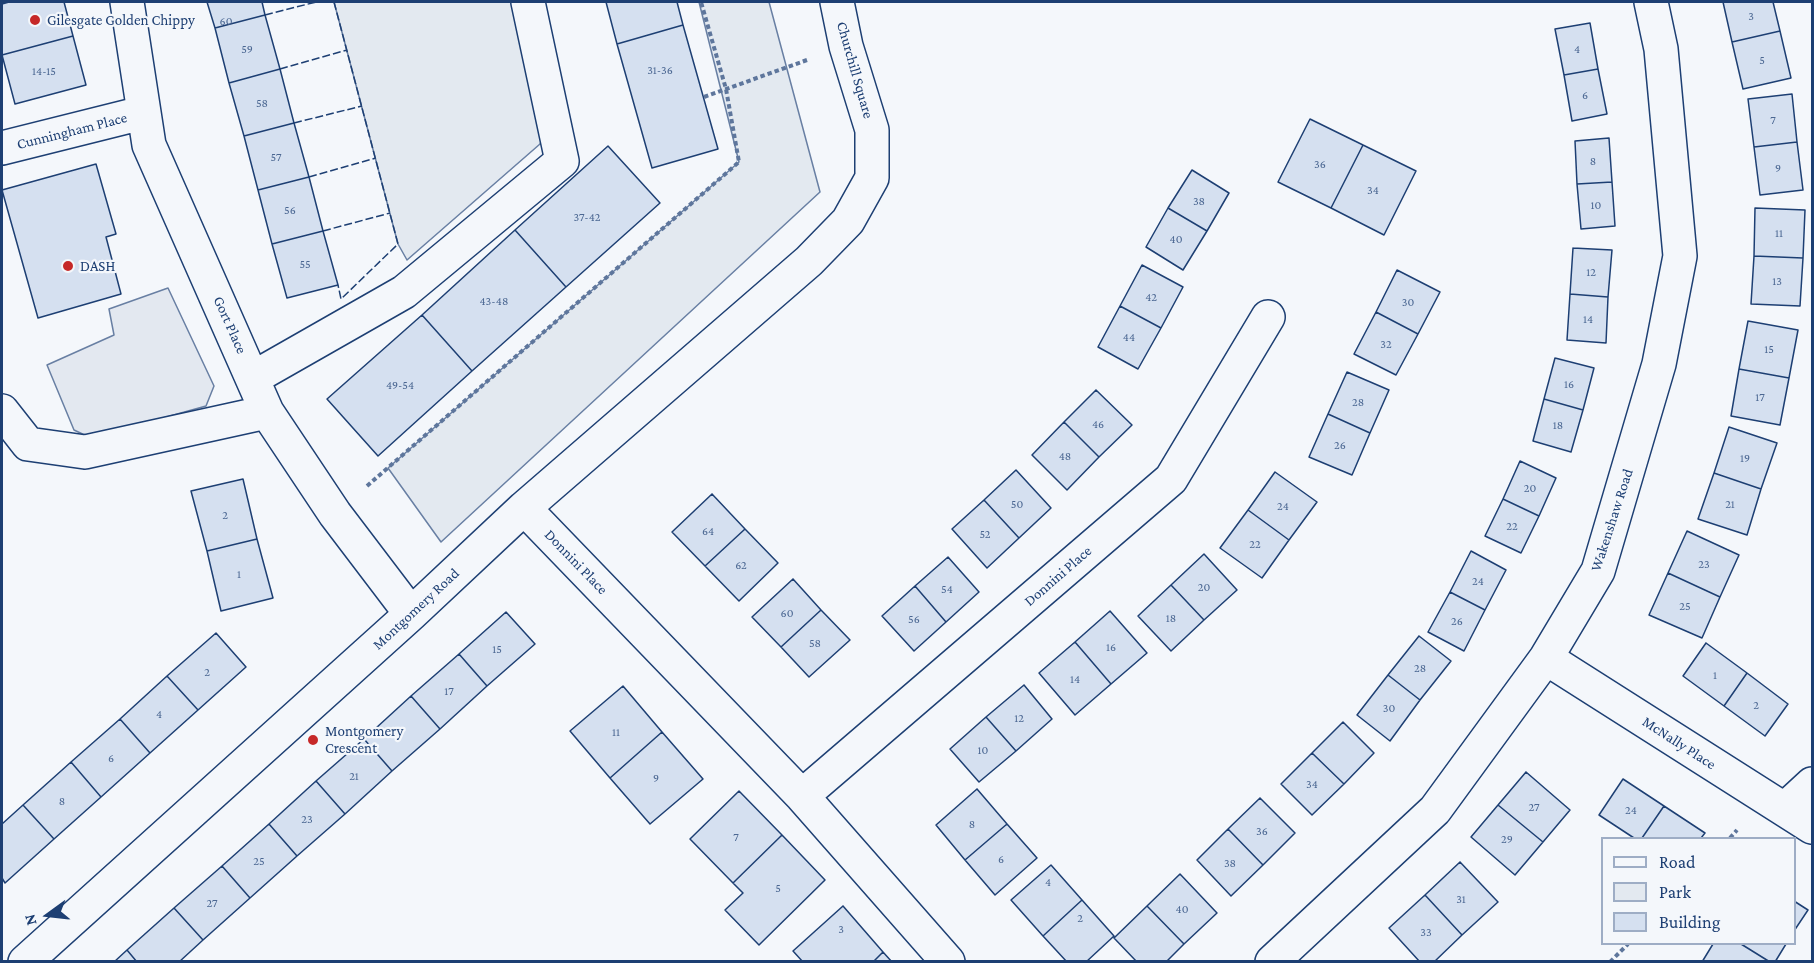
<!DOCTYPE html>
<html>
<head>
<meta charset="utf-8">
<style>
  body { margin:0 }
  #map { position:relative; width:1814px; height:963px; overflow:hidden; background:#f4f7fb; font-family:"Crimson Pro",serif }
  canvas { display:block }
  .frame { position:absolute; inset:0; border:3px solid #1d3f73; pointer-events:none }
  .legend { position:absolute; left:1601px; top:837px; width:195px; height:108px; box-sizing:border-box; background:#f4f7fb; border:2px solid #9eadc5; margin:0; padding:8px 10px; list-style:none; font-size:18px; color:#1d3f73 }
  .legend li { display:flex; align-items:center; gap:12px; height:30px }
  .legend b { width:30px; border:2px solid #9eadc5 }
  .north { position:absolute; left:18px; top:885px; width:60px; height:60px; -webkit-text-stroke:4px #f4f7fb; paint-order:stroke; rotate:255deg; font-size:16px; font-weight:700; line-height:24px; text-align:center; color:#1d3f73 }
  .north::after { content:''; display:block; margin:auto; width:21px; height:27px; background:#1d3f73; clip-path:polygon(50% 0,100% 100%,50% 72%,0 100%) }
</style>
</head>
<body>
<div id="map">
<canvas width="1814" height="963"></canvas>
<div class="frame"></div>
<ul class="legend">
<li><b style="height:8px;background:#f4f7fb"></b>Road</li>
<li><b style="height:16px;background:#e3e9f0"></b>Park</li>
<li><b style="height:16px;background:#d5e0f0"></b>Building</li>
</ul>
<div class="north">N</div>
</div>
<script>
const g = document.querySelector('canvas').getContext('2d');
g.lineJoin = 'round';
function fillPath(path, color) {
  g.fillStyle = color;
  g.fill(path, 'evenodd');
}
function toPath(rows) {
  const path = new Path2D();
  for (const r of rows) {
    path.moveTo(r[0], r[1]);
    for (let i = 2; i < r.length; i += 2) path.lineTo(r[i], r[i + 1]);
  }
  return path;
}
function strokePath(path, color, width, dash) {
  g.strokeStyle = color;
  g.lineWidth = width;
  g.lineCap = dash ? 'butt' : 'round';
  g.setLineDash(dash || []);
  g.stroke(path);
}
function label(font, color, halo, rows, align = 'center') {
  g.font = font + ' "Crimson Pro",serif';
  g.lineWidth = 4.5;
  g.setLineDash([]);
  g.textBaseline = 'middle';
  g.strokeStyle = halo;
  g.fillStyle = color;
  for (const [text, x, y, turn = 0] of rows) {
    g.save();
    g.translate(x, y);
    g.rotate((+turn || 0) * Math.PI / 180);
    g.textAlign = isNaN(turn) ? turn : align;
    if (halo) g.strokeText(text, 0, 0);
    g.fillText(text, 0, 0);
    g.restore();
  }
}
const green = toPath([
  [334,2,522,2,549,124,540,144,407,260,398,244,334,2],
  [699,2,769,2,820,192,441,542,388,468,739,162,699,2]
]);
fillPath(green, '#e3e9f0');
strokePath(green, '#687fa3', 1.5);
const parking = toPath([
  [168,288,214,386,206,406,91,438,74,430,47,365,114,335,109,309,168,288]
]);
fillPath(parking, '#e3e8f0');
strokePath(parking, '#687fa3', 1.5);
const building = toPath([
  [9,2,64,2,73,36,2,55,2,4,9,2],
  [207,2,262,2,265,15,215,28,207,2],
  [606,2,677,2,683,25,617,44,606,2],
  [1723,2,1773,2,1780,31,1732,42,1723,2],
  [265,15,280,69,229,83,215,28,265,15],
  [1590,23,1598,69,1564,75,1555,29,1590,23],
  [683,25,718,149,652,168,617,44,683,25],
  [1780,31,1791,78,1743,89,1732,42,1780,31],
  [73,36,86,85,15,104,2,55,73,36],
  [280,69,294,123,244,136,229,83,280,69],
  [1598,69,1607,114,1572,121,1564,75,1598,69],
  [1792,94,1797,142,1754,147,1748,99,1792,94],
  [1310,119,1363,145,1331,208,1278,182,1310,119],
  [294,123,309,177,258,190,244,136,294,123],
  [1609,138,1612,182,1577,184,1575,141,1609,138],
  [1797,142,1803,190,1760,195,1754,147,1797,142],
  [1363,145,1416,171,1384,235,1331,208,1363,145],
  [608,146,660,203,566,287,515,230,608,146],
  [96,164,116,234,106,237,121,294,38,318,2,190,96,164],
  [1192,170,1229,193,1207,231,1168,208,1192,170],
  [309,177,323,231,272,244,258,190,309,177],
  [1612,182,1615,226,1581,229,1577,184,1612,182],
  [1168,208,1207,231,1183,270,1146,247,1168,208],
  [1755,208,1805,210,1803,258,1754,256,1755,208],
  [515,230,566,287,472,371,422,315,515,230],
  [323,231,338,285,287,298,272,244,323,231],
  [1573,248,1612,250,1608,297,1570,294,1573,248],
  [1754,256,1803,258,1800,306,1751,304,1754,256],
  [1142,265,1183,287,1161,328,1120,306,1142,265],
  [1397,270,1440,292,1418,334,1376,312,1397,270],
  [1570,294,1608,297,1606,343,1567,340,1570,294],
  [1120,306,1161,328,1138,369,1098,347,1120,306],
  [1376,312,1418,334,1396,375,1354,354,1376,312],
  [422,315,472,371,378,456,327,399,422,315],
  [1748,321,1798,330,1789,378,1739,369,1748,321],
  [1555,358,1594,368,1583,410,1544,399,1555,358],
  [1739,369,1789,378,1780,425,1731,416,1739,369],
  [1347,372,1389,390,1370,433,1328,414,1347,372],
  [1096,390,1132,425,1099,457,1064,422,1096,390],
  [1544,399,1583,410,1571,452,1533,441,1544,399],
  [1328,414,1370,433,1352,475,1309,457,1328,414],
  [1064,422,1099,457,1067,490,1032,455,1064,422],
  [1729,427,1777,443,1761,489,1714,473,1729,427],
  [1520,461,1556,478,1539,516,1503,499,1520,461],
  [1016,470,1051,508,1019,538,984,500,1016,470],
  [1275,472,1317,502,1289,540,1248,510,1275,472],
  [1714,473,1761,489,1747,535,1698,519,1714,473],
  [243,479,257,539,207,551,191,491,243,479],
  [712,494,745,529,705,566,672,532,712,494],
  [1503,499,1539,516,1521,553,1485,536,1503,499],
  [984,500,1019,538,987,568,952,529,984,500],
  [1248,510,1289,540,1262,578,1220,548,1248,510],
  [745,529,778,563,739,601,705,566,745,529],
  [1687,531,1739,555,1720,597,1668,573,1687,531],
  [257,539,273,598,221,611,207,551,257,539],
  [1471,551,1506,570,1485,610,1450,592,1471,551],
  [1204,554,1237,590,1204,620,1171,585,1204,554],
  [948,557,979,592,946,622,915,586,948,557],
  [1668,573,1720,597,1702,638,1649,615,1668,573],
  [793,579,821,610,781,647,752,617,793,579],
  [1171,585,1204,620,1171,651,1138,616,1171,585],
  [915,586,946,622,914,651,882,616,915,586],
  [1450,592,1485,610,1464,651,1428,632,1450,592],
  [821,610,850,640,809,677,781,647,821,610],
  [1110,611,1147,653,1111,684,1075,642,1110,611],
  [506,612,535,644,487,686,459,654,506,612],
  [216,633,246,667,198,710,167,676,216,633],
  [1419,636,1451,661,1420,700,1388,675,1419,636],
  [1075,642,1111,684,1075,715,1039,673,1075,642],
  [1706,643,1747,673,1724,706,1683,676,1706,643],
  [459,654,487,686,440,729,411,696,459,654],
  [1747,673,1788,704,1765,736,1724,706,1747,673],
  [1388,675,1420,700,1390,741,1357,715,1388,675],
  [167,676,198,710,150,753,120,719,167,676],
  [1024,685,1052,719,1016,751,986,717,1024,685],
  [623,686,662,732,610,778,570,731,623,686],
  [411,696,440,729,392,771,364,739,411,696],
  [986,717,1016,751,979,782,950,749,986,717],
  [120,719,150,753,101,797,71,762,120,719],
  [1343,722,1374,753,1344,784,1312,753,1343,722],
  [662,732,703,779,650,824,610,778,662,732],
  [364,739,392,771,345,814,316,781,364,739],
  [1312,753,1344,784,1312,815,1281,784,1312,753],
  [71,762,101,797,54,839,23,805,71,762],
  [1526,772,1570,810,1543,842,1498,805,1526,772],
  [1623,779,1664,806,1642,838,1634,838,1599,815,1623,779],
  [316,781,345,814,297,856,269,824,316,781],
  [977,789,1007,824,965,860,936,825,977,789],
  [739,791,782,835,733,883,690,839,739,791],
  [1260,798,1295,833,1263,865,1228,829,1260,798],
  [23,805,54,839,5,883,2,878,2,824,23,805],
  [1498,805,1543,842,1515,875,1471,837,1498,805],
  [1664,806,1705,833,1701,838,1642,838,1664,806],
  [269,824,297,856,250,898,222,866,269,824],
  [1007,824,1037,858,995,895,965,860,1007,824],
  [1228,829,1263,865,1231,896,1197,860,1228,829],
  [782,835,825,880,759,945,725,910,743,893,733,883,782,835],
  [1460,862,1498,902,1462,935,1425,895,1460,862],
  [1051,865,1082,900,1043,936,1011,900,1051,865],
  [222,866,250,898,203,940,174,908,222,866],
  [1180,874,1217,913,1184,944,1147,906,1180,874],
  [1425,895,1462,935,1434,962,1420,962,1389,928,1425,895],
  [1082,900,1114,936,1086,962,1067,962,1043,936,1082,900],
  [1794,901,1808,910,1794,931,1794,901],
  [843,906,883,952,873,962,803,962,793,951,843,906],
  [1147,906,1184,944,1166,962,1137,962,1114,938,1147,906],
  [174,908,203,940,179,962,137,962,127,950,174,908],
  [1713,944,1741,944,1770,962,1702,962,1713,944],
  [1741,944,1786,944,1775,962,1770,962,1741,944],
  [127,950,137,962,114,962,127,950],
  [883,952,892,962,873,962,883,952]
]);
fillPath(building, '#d5e0f0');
strokePath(building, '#1d3f73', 1.5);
const minor = toPath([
  [127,2,149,145,267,412,335,514,411,614],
  [2,148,142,113],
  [253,378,404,292,562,161,528,2],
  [2,411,28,444,85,452,267,412],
  [524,508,802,796,948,962],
  [1546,658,1812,827],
  [802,796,1171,479,1268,317],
  [1786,808,1812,784],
  [25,962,411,614,524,508,809,261,848,221,872,178,872,130,846,46,837,2],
  [1272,962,1435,810,1546,658,1598,571,1659,364,1680,256,1661,49,1651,2]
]);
strokePath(minor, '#1d3f73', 36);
strokePath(toPath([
  [704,97,807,60],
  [367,486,739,162,726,89,701,2],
  [1730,838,1737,830],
  [1610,962,1628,944]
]), '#5e769c', 4, [4.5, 3]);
strokePath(minor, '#f4f7fb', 33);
strokePath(toPath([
  [334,2,398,244,341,299,338,285],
  [265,15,316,2],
  [280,69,347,50],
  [294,123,362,106],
  [309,177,376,158],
  [323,231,390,213]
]), '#1d3f73', 1.5, [8, 3]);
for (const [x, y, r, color] of [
  [35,20,6,"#c62828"],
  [68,266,6,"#c62828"],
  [313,740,6,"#c62828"]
]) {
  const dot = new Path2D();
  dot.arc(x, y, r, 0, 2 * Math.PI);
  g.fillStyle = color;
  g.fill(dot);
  strokePath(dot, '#f4f7fb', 2);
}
label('12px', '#4b6792', null, [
  ["3",1751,16],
  ["60",226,21],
  ["59",247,49],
  ["4",1577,49],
  ["5",1762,60],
  ["31-36",660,70],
  ["14-15",44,71],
  ["6",1585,95],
  ["58",262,103],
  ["7",1773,120],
  ["57",276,157],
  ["8",1593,161],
  ["36",1320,164],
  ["9",1778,168],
  ["34",1373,190],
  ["38",1199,201],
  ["10",1596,205],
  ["56",290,210],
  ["37-42",587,217],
  ["11",1779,233],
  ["40",1176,239],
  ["55",305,264],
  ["12",1591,272],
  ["13",1777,281],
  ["42",1151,297],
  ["43-48",494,301],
  ["30",1408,302],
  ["14",1588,319],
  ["44",1129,337],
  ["32",1386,344],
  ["15",1769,349],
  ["16",1569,384],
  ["49-54",400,385],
  ["17",1760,397],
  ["28",1358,402],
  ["46",1098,424],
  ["18",1558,425],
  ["26",1340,445],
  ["48",1065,456],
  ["19",1745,458],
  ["20",1530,488],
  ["50",1017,504],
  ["21",1730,504],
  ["24",1283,506],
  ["2",225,515],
  ["22",1512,526],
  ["64",708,531],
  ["52",985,534],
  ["22",1255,544],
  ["23",1704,564],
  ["62",741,565],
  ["1",239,574],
  ["24",1478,581],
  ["20",1204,587],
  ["54",947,589],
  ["25",1685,606],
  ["60",787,613],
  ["18",1171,618],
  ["56",914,619],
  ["26",1457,621],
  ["58",815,643],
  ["16",1111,647],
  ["15",497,649],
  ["28",1420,668],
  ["2",207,672],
  ["1",1715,675],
  ["14",1075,679],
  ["17",449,691],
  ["2",1756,705],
  ["30",1389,708],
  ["4",159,714],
  ["12",1019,718],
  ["11",616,732],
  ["10",983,750],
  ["6",111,758],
  ["21",354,776],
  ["9",656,778],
  ["34",1312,784],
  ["8",62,801],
  ["27",1534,807],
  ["24",1631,810],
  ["23",307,819],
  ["8",972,824],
  ["36",1262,831],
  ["7",736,837],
  ["29",1507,839],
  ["6",1001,859],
  ["25",259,861],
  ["38",1230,863],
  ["4",1048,882],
  ["5",778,888],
  ["31",1461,899],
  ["27",212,903],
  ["40",1182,909],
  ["2",1080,918],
  ["3",841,929],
  ["33",1426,932]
]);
label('15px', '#1d3f73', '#f4f7fb', [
  ["Gilesgate Golden Chippy",47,20],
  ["DASH",80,266],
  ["Montgomery",325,731],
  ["Crescent",325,748]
], 'left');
label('15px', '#1d3f73', '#f4f7fb', [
  ["Churchill Square",855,70,74],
  ["Cunningham Place",72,131,-14],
  ["Gort Place",230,325,66],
  ["Wakenshaw Road",1612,520,-72],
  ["Donnini Place",576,562,46],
  ["Donnini Place",1058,576,-41],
  ["Montgomery Road",416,609,-43],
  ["McNally Place",1679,743,33]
]);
</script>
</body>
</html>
